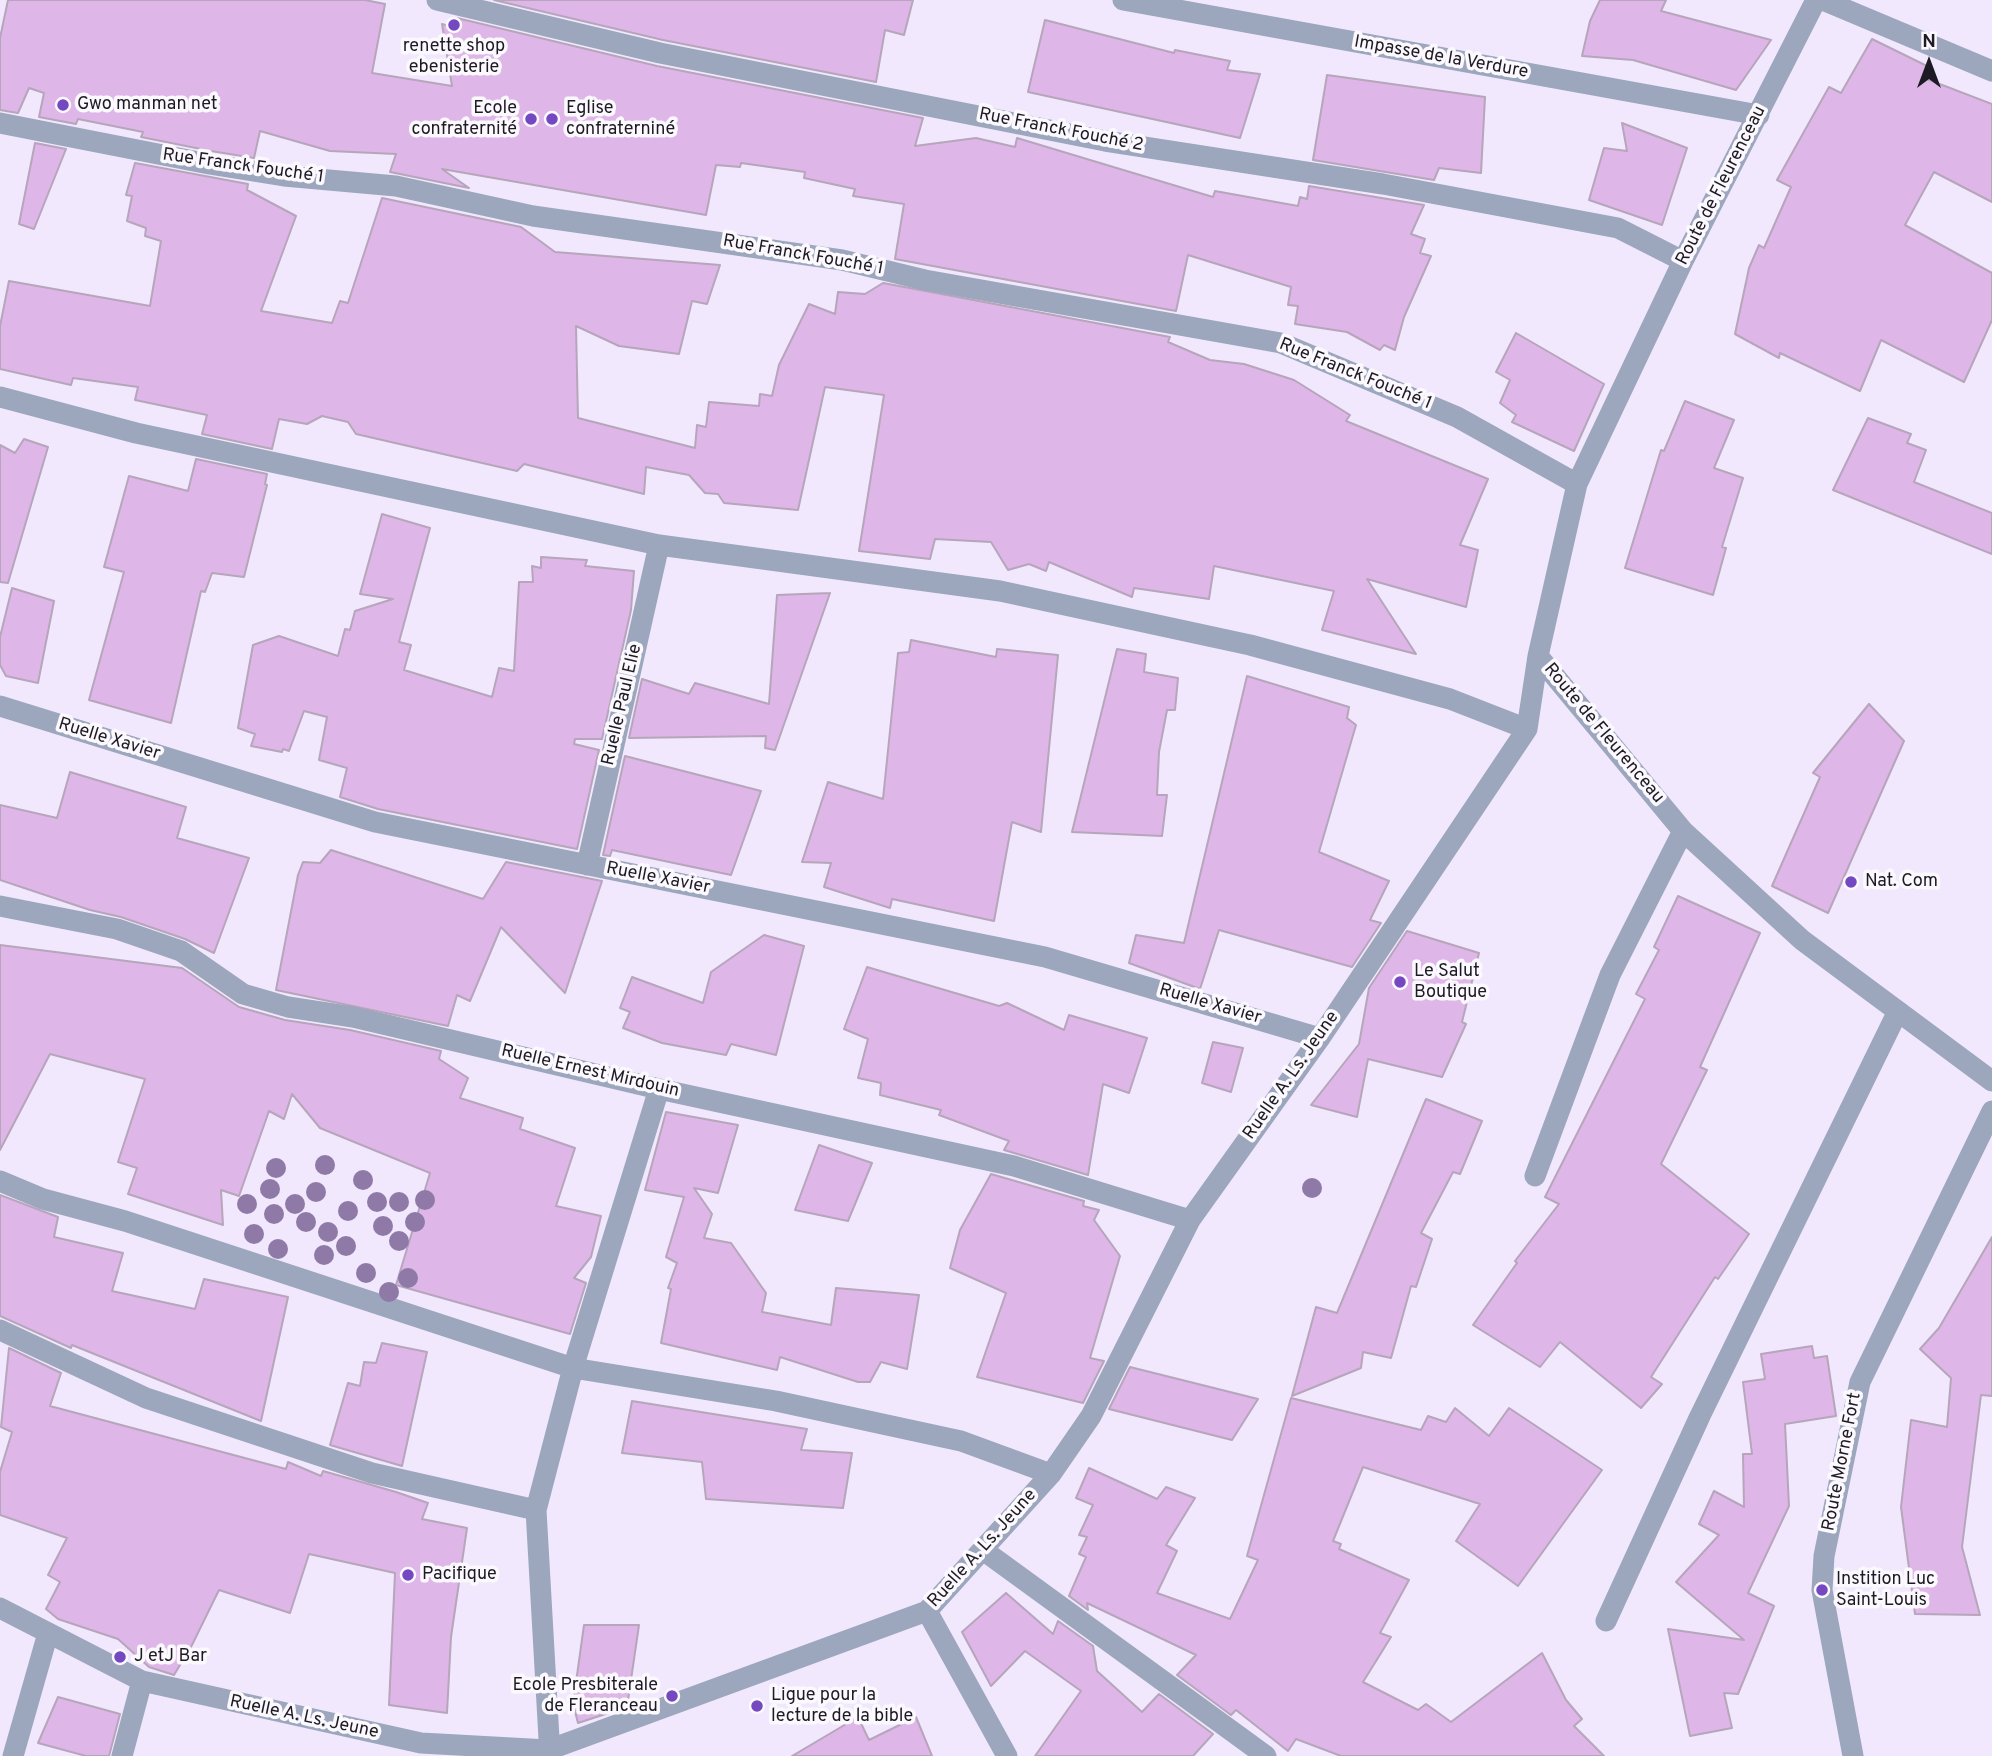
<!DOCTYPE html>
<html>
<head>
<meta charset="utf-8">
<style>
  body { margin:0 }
  #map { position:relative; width:1992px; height:1756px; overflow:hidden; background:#f1e8fd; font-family:Overpass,sans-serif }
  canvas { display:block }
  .north { position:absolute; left:1894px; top:28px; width:70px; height:70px; -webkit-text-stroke:5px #fbf9fe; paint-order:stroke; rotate:0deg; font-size:19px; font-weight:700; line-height:28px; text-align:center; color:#1e1a23 }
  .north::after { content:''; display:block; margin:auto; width:24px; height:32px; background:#1e1a23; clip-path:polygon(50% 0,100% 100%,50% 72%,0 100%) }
</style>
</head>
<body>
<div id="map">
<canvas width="1992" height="1756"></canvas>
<div class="north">N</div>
</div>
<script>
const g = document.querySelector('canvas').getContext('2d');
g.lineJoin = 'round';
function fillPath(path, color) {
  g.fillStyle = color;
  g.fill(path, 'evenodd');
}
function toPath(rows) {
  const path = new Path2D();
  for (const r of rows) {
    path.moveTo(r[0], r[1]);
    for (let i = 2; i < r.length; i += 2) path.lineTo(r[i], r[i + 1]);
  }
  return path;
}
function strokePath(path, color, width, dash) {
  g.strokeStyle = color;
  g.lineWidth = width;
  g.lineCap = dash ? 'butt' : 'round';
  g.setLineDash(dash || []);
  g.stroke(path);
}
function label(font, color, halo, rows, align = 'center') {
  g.font = font + ' Overpass,sans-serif';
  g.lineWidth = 7;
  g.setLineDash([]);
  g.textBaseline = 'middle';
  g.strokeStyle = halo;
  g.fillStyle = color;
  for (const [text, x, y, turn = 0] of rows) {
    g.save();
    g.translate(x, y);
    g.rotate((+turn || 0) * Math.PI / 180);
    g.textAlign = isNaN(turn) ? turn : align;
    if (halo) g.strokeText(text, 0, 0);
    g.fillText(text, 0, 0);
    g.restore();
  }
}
const building = toPath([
  [8,0,365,0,385,4,372,73,452,86,442,24,456,28,457,18,657,66,923,118,915,146,976,138,1015,147,1017,138,1213,197,1215,191,1298,206,1300,197,1307,199,1309,186,1424,205,1411,234,1425,239,1420,253,1431,256,1404,317,1395,350,1384,345,1380,350,1347,332,1295,324,1298,306,1288,305,1291,287,1188,255,1176,311,895,259,904,204,853,196,855,189,804,178,805,172,741,163,740,167,716,165,706,215,442,169,469,188,390,172,396,154,330,151,260,131,254,158,211,151,141,137,143,132,78,119,76,124,39,117,44,93,29,88,18,113,0,110,0,38,8,0],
  [494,0,913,0,904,35,885,30,876,82,663,40,494,0],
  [1600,0,1666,0,1661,11,1771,40,1736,90,1633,60,1582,56,1590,21,1600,0],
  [1045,20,1174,53,1175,50,1230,61,1227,70,1260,74,1240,138,1028,92,1045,20],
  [1872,39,1929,67,1924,78,1992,104,1992,202,1934,172,1905,225,1992,273,1992,320,1964,382,1881,340,1860,391,1780,353,1779,358,1735,334,1749,268,1759,245,1764,248,1791,187,1777,180,1829,87,1841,93,1872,39],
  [1327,75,1485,97,1481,173,1439,168,1434,180,1313,160,1327,75],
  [1622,123,1687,148,1662,225,1589,200,1604,148,1627,151,1622,123],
  [35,143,66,149,34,229,19,224,35,143],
  [135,163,248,184,247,190,296,216,261,311,332,323,340,301,348,303,382,198,521,227,555,252,720,265,707,304,692,301,679,354,619,346,576,326,578,418,695,448,697,425,706,427,709,402,759,406,760,394,772,396,779,365,809,304,835,314,838,292,865,294,883,283,1170,337,1168,342,1210,360,1244,364,1294,380,1350,415,1346,421,1488,479,1460,545,1478,550,1466,607,1367,579,1416,654,1322,630,1334,591,1214,566,1209,599,1134,588,1132,597,1049,562,1046,571,1029,564,1008,570,991,542,935,539,930,559,859,551,884,395,825,387,798,510,724,503,718,494,705,493,689,475,646,467,644,494,524,464,517,471,356,434,348,422,322,416,307,424,279,419,272,449,202,434,207,415,135,400,138,387,73,378,71,385,0,369,0,326,9,281,150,306,161,241,145,236,146,228,127,221,132,196,126,195,135,163],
  [1516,333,1604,384,1574,451,1512,422,1516,415,1500,403,1510,380,1496,372,1516,333],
  [1685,401,1734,420,1714,468,1743,478,1722,547,1726,548,1713,595,1625,568,1661,450,1664,451,1685,401],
  [1868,418,1911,434,1907,443,1926,450,1914,482,1992,513,1992,554,1833,490,1868,418],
  [24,439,48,447,8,583,0,582,0,445,15,453,24,439],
  [196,459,267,474,265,484,267,485,244,577,212,573,205,592,201,591,171,723,89,700,124,572,104,567,129,476,188,491,196,459],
  [382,514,430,528,399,642,411,645,404,670,492,697,499,668,514,671,519,582,533,582,532,566,541,568,541,557,587,560,585,566,634,571,631,610,602,739,575,739,574,744,599,750,577,849,378,809,340,797,347,768,319,760,327,717,304,711,289,751,283,749,282,752,251,746,255,734,238,728,253,645,279,636,338,656,345,629,350,630,355,611,393,599,360,594,382,514],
  [12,588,54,601,38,683,6,676,0,665,0,637,12,588],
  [830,593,775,750,765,748,766,736,629,738,642,679,689,694,695,683,769,704,777,595,830,593],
  [911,640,996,657,997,649,1058,655,1041,832,1012,822,994,921,892,899,890,908,824,887,831,863,802,862,828,782,883,799,898,653,909,652,911,640],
  [1117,649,1146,654,1144,672,1178,678,1175,710,1167,710,1159,752,1157,795,1167,795,1162,836,1072,832,1117,649],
  [1247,676,1349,707,1347,718,1356,725,1319,852,1389,881,1370,920,1381,923,1352,967,1219,930,1200,989,1129,963,1136,935,1184,943,1247,676],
  [1869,704,1904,741,1828,913,1772,886,1820,777,1813,773,1869,704],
  [625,756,761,791,731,875,612,850,610,856,603,855,625,756],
  [70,772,186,807,177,838,249,858,214,953,185,939,121,917,90,910,0,880,0,805,57,818,70,772],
  [331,850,483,899,506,862,602,881,565,993,501,927,470,1001,457,995,448,1026,276,990,298,875,303,862,320,863,331,850],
  [1678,896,1760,933,1700,1067,1707,1070,1661,1164,1749,1234,1718,1279,1715,1277,1651,1377,1662,1384,1641,1408,1560,1342,1540,1367,1473,1325,1517,1263,1515,1261,1559,1204,1545,1197,1645,999,1636,994,1659,950,1654,947,1678,896],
  [1407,931,1479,953,1462,1022,1466,1024,1442,1077,1368,1059,1357,1117,1311,1105,1359,1044,1369,988,1407,931],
  [764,935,804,946,776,1055,731,1044,726,1055,662,1043,623,1028,630,1012,620,1008,632,977,703,1003,711,972,764,935],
  [0,945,182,968,239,1007,285,1020,350,1030,441,1051,439,1059,468,1078,460,1098,523,1118,520,1129,575,1148,556,1206,601,1216,591,1257,574,1278,586,1283,570,1334,396,1285,430,1173,320,1128,292,1094,284,1119,269,1111,239,1196,221,1190,223,1225,128,1194,137,1168,118,1162,145,1079,50,1054,0,1150,0,945],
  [867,967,999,1006,1007,1003,1064,1030,1069,1015,1147,1038,1129,1093,1103,1084,1088,1175,1004,1150,1009,1141,939,1115,941,1110,880,1095,881,1083,858,1078,868,1039,844,1029,867,967],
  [1213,1042,1243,1048,1231,1092,1202,1083,1213,1042],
  [1426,1099,1482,1121,1460,1174,1453,1172,1421,1233,1432,1239,1416,1287,1411,1286,1391,1358,1363,1352,1361,1368,1292,1396,1316,1307,1337,1313,1426,1099],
  [666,1112,738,1125,718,1193,694,1188,712,1214,704,1238,731,1243,766,1293,762,1312,831,1325,836,1288,919,1295,907,1369,881,1362,870,1382,858,1382,780,1357,777,1370,661,1343,671,1289,668,1288,677,1263,666,1257,684,1197,645,1190,666,1112],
  [819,1145,872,1163,848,1221,795,1210,819,1145],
  [991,1174,1084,1201,1083,1206,1099,1210,1094,1220,1120,1256,1090,1358,1104,1361,1083,1403,977,1377,1006,1293,950,1268,960,1230,991,1174],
  [0,1195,58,1217,54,1237,123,1253,112,1291,195,1309,204,1279,288,1297,261,1421,72,1345,71,1348,0,1316,0,1195],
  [1992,1237,1992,1396,1981,1395,1962,1547,1980,1615,1915,1614,1901,1507,1911,1420,1947,1427,1951,1378,1920,1349,1939,1328,1992,1237],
  [382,1343,427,1352,402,1466,330,1445,348,1383,360,1386,364,1362,376,1363,382,1343],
  [1812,1346,1814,1358,1827,1356,1836,1416,1785,1424,1789,1506,1748,1593,1774,1606,1738,1694,1724,1693,1732,1728,1690,1736,1668,1629,1744,1640,1676,1582,1719,1535,1699,1524,1714,1491,1744,1507,1743,1454,1752,1454,1743,1382,1765,1379,1761,1354,1812,1346],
  [9,1348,61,1373,50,1406,286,1469,288,1462,321,1476,323,1471,396,1492,428,1503,422,1519,467,1528,451,1637,447,1713,389,1705,395,1573,309,1554,290,1613,219,1590,192,1645,174,1675,149,1667,118,1639,58,1619,46,1609,60,1582,48,1575,67,1538,0,1515,0,1472,12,1432,1,1427,9,1348],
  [1130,1367,1258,1399,1232,1440,1109,1409,1130,1367],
  [1291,1398,1421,1430,1428,1416,1446,1422,1455,1408,1489,1436,1509,1408,1602,1470,1518,1586,1456,1541,1480,1504,1363,1467,1333,1541,1341,1544,1339,1549,1409,1580,1380,1633,1391,1637,1363,1682,1418,1710,1426,1704,1451,1722,1542,1653,1566,1700,1582,1719,1574,1726,1604,1756,1341,1756,1296,1739,1288,1751,1236,1710,1231,1715,1177,1675,1196,1655,1087,1603,1088,1610,1069,1596,1086,1557,1079,1554,1087,1537,1079,1535,1093,1505,1076,1498,1089,1468,1157,1499,1166,1487,1195,1498,1166,1545,1177,1551,1157,1593,1230,1619,1258,1560,1247,1556,1291,1398],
  [632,1401,807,1429,801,1450,852,1453,843,1508,706,1499,702,1462,622,1453,632,1401],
  [1006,1593,1053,1634,1058,1621,1093,1646,1097,1671,1142,1712,1159,1694,1213,1734,1193,1756,1035,1756,1081,1691,1025,1651,991,1686,962,1632,1006,1593],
  [584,1625,639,1625,627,1707,578,1723,573,1704,584,1625],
  [58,1697,120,1714,109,1756,86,1756,38,1743,58,1697],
  [858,1717,869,1740,916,1717,932,1756,792,1756,858,1717]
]);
fillPath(building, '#deb7e8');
strokePath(building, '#b6a5bb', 2);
strokePath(toPath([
  [437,0,660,53,1105,141,1383,184,1618,228,1683,261],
  [1123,0,1759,115],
  [1823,0,1992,71],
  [0,123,209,164,284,176,396,186,533,216,842,260,925,280,1281,343,1457,417,1577,484],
  [0,397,136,433,659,545,1000,591,1250,645,1450,699,1527,729],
  [1538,656,1683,831,1802,940,1992,1081],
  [0,706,375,822,1045,957,1320,1038],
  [587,865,659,545],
  [0,906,117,929,181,951,243,994,288,1007,353,1017,659,1089,1014,1166,1190,1220],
  [1535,1176,1610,975,1683,831],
  [0,1181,43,1199,125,1221,573,1368,776,1401,961,1441,1051,1474],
  [0,1330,146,1398,372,1473,536,1510],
  [983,1550,1266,1756],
  [0,1608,142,1681,421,1743,548,1750,927,1611,1051,1474,1091,1416,1190,1220,1320,1038,1527,729,1538,656,1577,484,1683,261,1816,0],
  [927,1611,1007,1756],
  [1606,1621,1700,1416,1898,1011],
  [13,1756,48,1633],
  [122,1756,142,1681],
  [550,1756,536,1510,573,1368,659,1089],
  [1853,1756,1822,1590,1824,1556,1860,1382,1992,1111]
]), '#9ca6bd', 21);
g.fillStyle = '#8f79a6';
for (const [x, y] of [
  [325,1165],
  [276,1168],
  [363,1180],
  [1312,1188],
  [270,1189],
  [316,1192],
  [425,1200],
  [377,1202],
  [399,1202],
  [247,1204],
  [295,1204],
  [348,1211],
  [274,1214],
  [306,1222],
  [415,1222],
  [383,1226],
  [328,1232],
  [254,1234],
  [399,1241],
  [346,1246],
  [278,1249],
  [324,1255],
  [366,1273],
  [408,1278],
  [389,1292]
]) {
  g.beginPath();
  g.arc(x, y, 10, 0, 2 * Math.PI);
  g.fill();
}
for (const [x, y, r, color] of [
  [454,25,7,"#7348c1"],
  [63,105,7,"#7348c1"],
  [531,119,7,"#7348c1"],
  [552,119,7,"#7348c1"],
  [1851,882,7,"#7348c1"],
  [1400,982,7,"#7348c1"],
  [408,1575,7,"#7348c1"],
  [1822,1590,7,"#7348c1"],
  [120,1657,7,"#7348c1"],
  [672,1696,7,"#7348c1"],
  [757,1706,7,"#7348c1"]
]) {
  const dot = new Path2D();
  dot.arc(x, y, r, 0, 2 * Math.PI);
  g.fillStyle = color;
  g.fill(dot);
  strokePath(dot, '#fbf9fe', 2.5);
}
label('18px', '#1e1a23', '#fbf9fe', [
  ["renette shop",454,47,"center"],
  ["ebenisterie",454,68,"center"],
  ["Gwo manman net",77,105],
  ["Ecole",517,109,"right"],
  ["confraternité",517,130,"right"],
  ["Eglise",566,109],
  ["confraterniné",566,130],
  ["Nat. Com",1865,882],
  ["Le Salut",1414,972],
  ["Boutique",1414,993],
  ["Pacifique",422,1575],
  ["Instition Luc",1836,1580],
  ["Saint-Louis",1836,1601],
  ["J etJ Bar",134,1657],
  ["Ecole Presbiterale",658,1686,"right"],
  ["de Fleranceau",658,1707,"right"],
  ["Ligue pour la",771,1696],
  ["lecture de la bible",771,1717]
], 'left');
label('18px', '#1e1a23', '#fbf9fe', [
  ["Impasse de la Verdure",1441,58,10],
  ["Rue Franck Fouché 2",1061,131,11],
  ["Rue Franck Fouché 1",243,167,8],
  ["Route de Fleurenceau",1722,186,-63],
  ["Rue Franck Fouché 1",803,256,10],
  ["Rue Franck Fouché 1",1355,375,22],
  ["Ruelle Paul Elie",623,705,-77],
  ["Route de Fleurenceau",1603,734,50],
  ["Ruelle Xavier",109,740,17],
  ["Ruelle Xavier",658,879,11],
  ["Ruelle Xavier",1210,1005,16],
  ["Ruelle Ernest Mirdouin",590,1072,13],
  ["Ruelle A. Ls. Jeune",1292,1076,-55],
  ["Route Morne Fort",1843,1462,-79],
  ["Ruelle A. Ls. Jeune",983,1549,-48],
  ["Ruelle A. Ls. Jeune",304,1718,12]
]);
</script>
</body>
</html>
